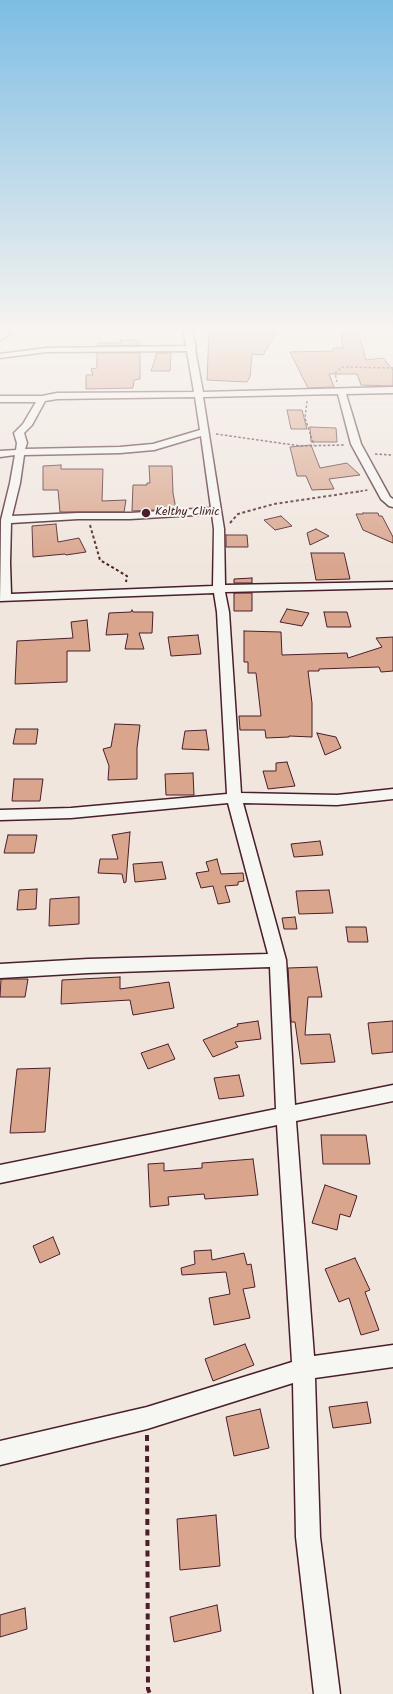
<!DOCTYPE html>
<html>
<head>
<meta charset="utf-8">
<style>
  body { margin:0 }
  canvas { display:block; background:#f0e6de }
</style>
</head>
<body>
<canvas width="393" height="1694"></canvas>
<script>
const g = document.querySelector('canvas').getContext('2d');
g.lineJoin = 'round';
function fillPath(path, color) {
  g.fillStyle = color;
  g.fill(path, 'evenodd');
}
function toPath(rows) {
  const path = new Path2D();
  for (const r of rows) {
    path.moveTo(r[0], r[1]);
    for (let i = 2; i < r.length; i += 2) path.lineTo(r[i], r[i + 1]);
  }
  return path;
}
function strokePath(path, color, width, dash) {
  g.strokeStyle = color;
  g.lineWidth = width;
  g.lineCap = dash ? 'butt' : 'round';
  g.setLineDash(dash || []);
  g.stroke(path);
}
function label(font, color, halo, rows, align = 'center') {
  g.font = font + ' Kalam,sans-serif';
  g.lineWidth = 4;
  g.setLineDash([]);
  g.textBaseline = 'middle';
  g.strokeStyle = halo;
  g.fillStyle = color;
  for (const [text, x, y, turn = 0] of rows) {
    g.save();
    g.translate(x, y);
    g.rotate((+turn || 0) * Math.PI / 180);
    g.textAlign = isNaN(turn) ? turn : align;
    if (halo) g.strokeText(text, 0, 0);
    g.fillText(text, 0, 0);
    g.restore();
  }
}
const building = toPath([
  [209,332,277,332,263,355,252,354,250,377,247,382,207,380,209,332],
  [341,332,358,332,366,360,383,358,393,370,393,386,361,385,357,374,329,374,334,387,308,388,290,352,333,351,333,348,343,348,341,332],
  [120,340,138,340,140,345,98,346,98,343,121,343,120,340],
  [97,353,140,353,140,379,134,380,133,388,86,389,86,375,93,375,91,369,97,368,97,353],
  [157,353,171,353,170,371,151,371,157,353],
  [287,410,302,410,307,429,291,429,287,410],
  [310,427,336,428,337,442,311,442,310,427],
  [311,445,320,468,347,463,360,475,329,479,334,489,312,490,306,476,297,476,290,447,311,445],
  [61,465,61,469,103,469,102,501,126,500,124,512,60,512,58,490,43,490,43,466,61,465],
  [149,466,172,466,173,493,176,509,132,511,133,485,147,485,147,483,150,483,149,466],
  [363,513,378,513,379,516,382,516,393,537,393,543,363,530,356,514,363,514,363,513],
  [281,516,292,526,275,530,264,520,281,516],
  [56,524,58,542,79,538,86,552,66,555,65,554,33,557,32,526,56,524],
  [316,529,329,536,310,545,307,533,316,529],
  [226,535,247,535,248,547,226,547,226,535],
  [311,553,344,553,350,579,316,580,311,553],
  [252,578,252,583,234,583,234,579,252,578],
  [234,593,252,593,252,611,234,611,234,593],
  [287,609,309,613,302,626,280,622,287,609],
  [132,610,133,612,153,612,152,633,139,633,144,649,125,649,128,634,106,635,109,613,131,612,132,610],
  [324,612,347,612,351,627,327,627,324,612],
  [87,620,90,651,67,651,67,682,15,684,17,641,73,638,71,622,87,620],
  [244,631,281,632,282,655,347,653,348,658,382,647,376,638,393,637,393,671,381,672,379,667,319,669,319,671,308,671,312,703,312,737,289,736,289,737,266,738,265,730,240,730,239,716,261,716,256,673,248,673,248,662,244,662,244,631],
  [198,635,201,654,171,656,168,637,198,635],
  [115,724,140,725,137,748,137,779,108,780,109,766,103,749,111,747,115,724],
  [16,729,38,729,36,744,13,744,16,729],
  [206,730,209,750,182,749,185,731,206,730],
  [317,733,336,737,341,748,325,755,317,733],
  [287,762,295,786,268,789,263,771,276,771,276,763,287,762],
  [193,773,194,795,166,795,165,774,193,773],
  [14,779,43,779,40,801,12,801,14,779],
  [130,832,126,882,124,883,122,874,98,873,100,859,118,859,112,835,130,832],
  [8,835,37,835,34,853,4,853,8,835],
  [320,841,323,855,294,857,291,844,320,841],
  [217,859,221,874,243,873,244,881,238,882,238,885,225,886,230,902,218,904,213,886,201,888,196,873,209,871,206,862,217,859],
  [162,862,166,879,135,882,133,864,162,862],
  [37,889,36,909,17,910,19,890,37,889],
  [329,890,333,913,299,914,296,891,329,890],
  [79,897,79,924,49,926,50,899,79,897],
  [295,917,297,929,284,929,282,918,295,917],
  [346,927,366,927,368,942,348,942,346,927],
  [317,967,322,997,308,997,305,1035,330,1034,335,1062,301,1064,295,1022,291,1022,288,968,317,967],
  [120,977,120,989,169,982,174,1008,133,1015,130,1000,61,1004,62,980,120,977],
  [1,979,28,979,25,997,0,997,1,979],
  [258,1021,261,1039,235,1042,238,1047,213,1057,203,1040,238,1026,237,1024,258,1021],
  [393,1021,393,1052,372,1054,368,1023,393,1021],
  [168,1044,175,1059,148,1069,141,1053,168,1044],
  [50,1068,45,1132,10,1133,17,1069,50,1068],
  [239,1075,244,1096,219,1099,214,1078,239,1075],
  [321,1135,366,1135,370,1164,323,1164,321,1135],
  [253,1159,258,1195,205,1199,204,1194,168,1197,169,1205,150,1207,148,1164,164,1163,164,1171,202,1168,202,1163,253,1159],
  [325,1185,357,1196,350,1217,340,1214,337,1230,312,1223,325,1185],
  [53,1237,60,1254,40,1263,33,1246,53,1237],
  [211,1250,212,1260,244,1253,247,1265,251,1264,255,1287,243,1289,250,1318,214,1325,209,1298,230,1294,226,1272,182,1275,181,1268,195,1264,194,1251,211,1250],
  [355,1258,370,1290,365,1292,379,1330,361,1335,349,1298,339,1302,325,1269,355,1258],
  [245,1344,254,1365,213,1381,205,1359,245,1344],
  [367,1402,371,1423,333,1428,329,1407,367,1402],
  [260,1409,269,1448,234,1456,226,1417,260,1409],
  [216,1515,220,1566,180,1570,177,1519,216,1515],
  [217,1605,221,1631,174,1642,170,1617,217,1605],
  [25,1608,27,1629,0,1637,0,1615,25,1608]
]);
fillPath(building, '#d9a58d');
strokePath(building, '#4a1f2b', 1);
const minor = toPath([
  [4,332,13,332,0,340,0,334,4,332],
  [184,332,192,332,196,348,195,349,203,392,393,387,393,393,346,394,361,444,390,497,393,499,393,507,389,506,381,499,351,444,338,394,203,397,224,529,225,585,393,582,393,588,225,592,229,612,241,793,337,795,393,789,393,799,337,805,243,803,286,960,295,1105,393,1085,393,1101,296,1121,314,1356,393,1345,393,1367,315,1378,320,1537,340,1694,314,1694,296,1537,293,1383,147,1429,0,1465,0,1441,147,1407,292,1362,277,1125,0,1183,0,1165,276,1109,270,967,88,973,0,978,0,964,88,959,268,954,228,803,71,818,0,820,0,810,71,808,227,794,217,612,214,593,0,601,1,520,10,483,15,455,0,457,0,451,16,450,17,443,14,433,23,424,36,402,0,402,0,396,42,396,57,393,194,392,187,351,46,352,0,358,0,354,46,348,186,346,184,332],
  [195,397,200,430,153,444,120,447,25,449,27,443,24,433,32,425,45,401,57,399,195,397],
  [201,436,211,508,130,513,78,513,12,516,20,483,24,455,120,453,154,450,201,436],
  [212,514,214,529,213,586,11,594,10,563,11,523,78,519,130,519,212,514]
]);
strokePath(minor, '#4a1f2b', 3);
strokePath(toPath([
  [337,382,335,373,342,367,393,368],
  [307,401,305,418,314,445],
  [216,434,301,446,344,445],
  [375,454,393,455],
  [356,492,368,490]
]), '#4a1f2b', 1.5, [2.5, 2]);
strokePath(toPath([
  [230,523,238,514,274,504,362,491],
  [90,525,100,560,127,576,126,582]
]), '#4a1f2b', 2, [3, 2.5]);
strokePath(toPath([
  [147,1435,148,1689,150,1694]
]), '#4a1f2b', 4, [6, 4.5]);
fillPath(minor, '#f6f6f2');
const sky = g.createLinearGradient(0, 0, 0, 569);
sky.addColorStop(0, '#7dbde4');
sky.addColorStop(0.58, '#f8f4f0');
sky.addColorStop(1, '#f8f4f000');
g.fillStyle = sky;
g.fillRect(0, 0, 393, 569);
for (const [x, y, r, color] of [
  [146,513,5,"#4a1f2b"]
]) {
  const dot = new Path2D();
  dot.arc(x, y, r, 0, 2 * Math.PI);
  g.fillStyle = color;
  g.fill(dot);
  strokePath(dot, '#f6f6f2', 1.5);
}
label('12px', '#4a1f2b', '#f6f6f2', [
  ["Kelthy Clinic",155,513]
], 'left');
</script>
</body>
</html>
